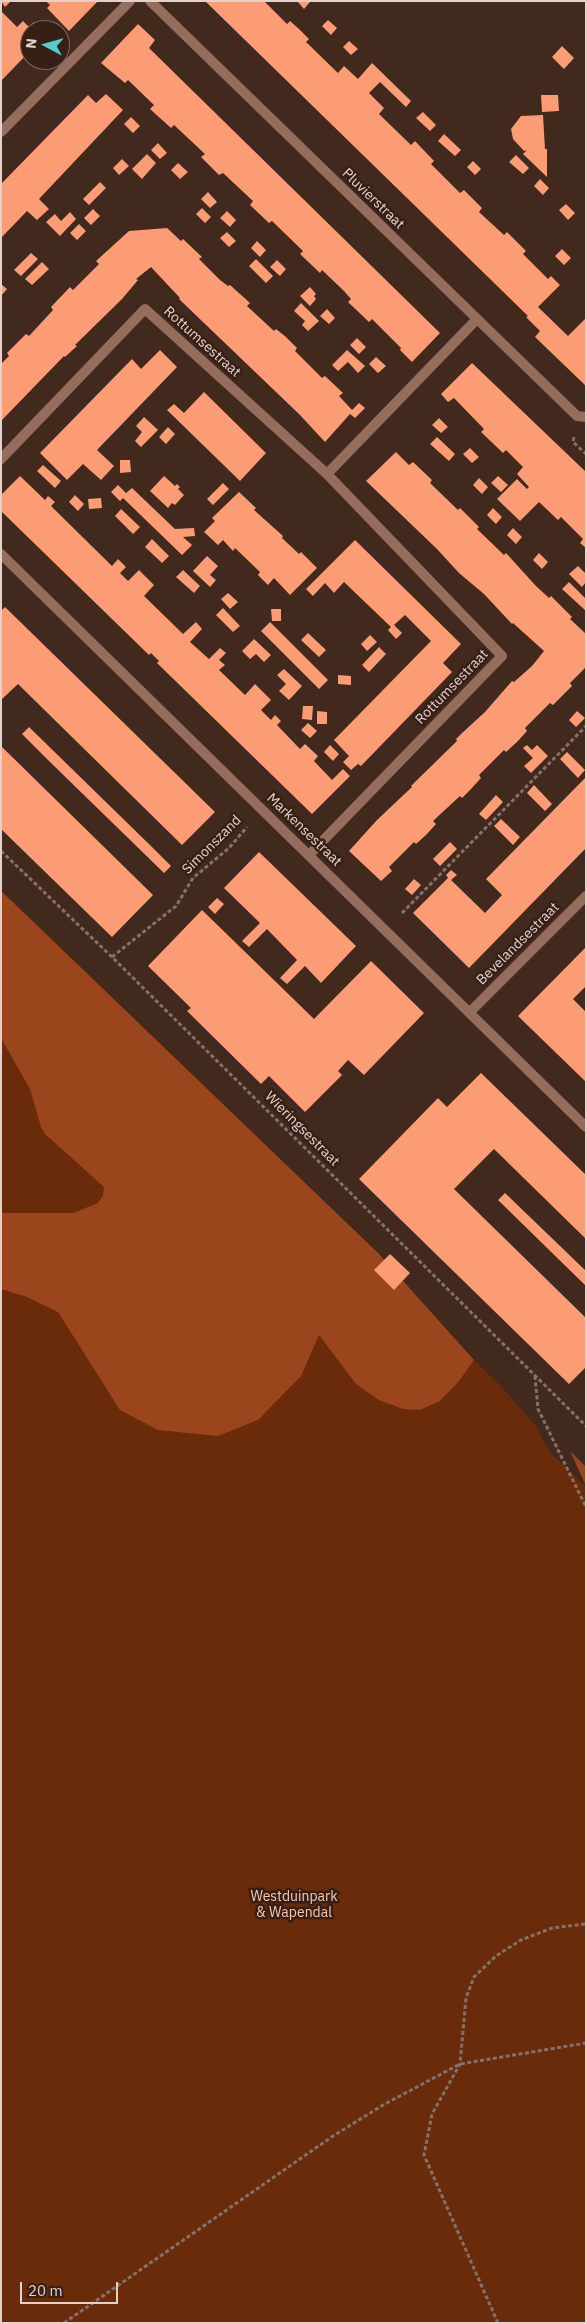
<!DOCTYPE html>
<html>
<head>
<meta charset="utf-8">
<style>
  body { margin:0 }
  #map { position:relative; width:587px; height:2324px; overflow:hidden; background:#41291e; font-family:"IBM Plex Sans",sans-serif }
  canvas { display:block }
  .frame { position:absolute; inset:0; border:2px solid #e3d2cb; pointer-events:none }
  .north { position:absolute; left:20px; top:20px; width:50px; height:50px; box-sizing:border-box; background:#371f15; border:1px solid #7c675e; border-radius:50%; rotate:276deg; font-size:14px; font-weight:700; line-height:20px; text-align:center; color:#e3d2cb }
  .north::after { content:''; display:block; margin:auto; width:18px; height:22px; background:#53cdcb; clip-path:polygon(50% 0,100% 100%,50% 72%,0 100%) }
  .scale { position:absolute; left:20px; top:2282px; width:98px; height:22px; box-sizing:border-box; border:2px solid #e3d2cb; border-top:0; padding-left:6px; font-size:15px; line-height:18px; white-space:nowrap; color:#e3d2cb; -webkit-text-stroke:4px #371f15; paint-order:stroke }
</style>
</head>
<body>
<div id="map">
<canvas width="587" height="2324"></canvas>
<div class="frame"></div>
<div class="north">N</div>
<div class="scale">20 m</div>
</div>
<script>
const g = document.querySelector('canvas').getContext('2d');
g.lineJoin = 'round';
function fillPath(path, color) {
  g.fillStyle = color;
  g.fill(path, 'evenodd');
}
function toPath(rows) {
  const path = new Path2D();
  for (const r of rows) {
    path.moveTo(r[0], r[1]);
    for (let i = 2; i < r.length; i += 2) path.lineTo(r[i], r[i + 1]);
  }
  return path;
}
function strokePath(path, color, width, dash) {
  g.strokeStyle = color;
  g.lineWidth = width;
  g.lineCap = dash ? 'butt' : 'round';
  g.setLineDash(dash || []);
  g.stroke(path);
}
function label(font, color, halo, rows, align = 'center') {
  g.font = font + ' "IBM Plex Sans",sans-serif';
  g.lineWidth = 5;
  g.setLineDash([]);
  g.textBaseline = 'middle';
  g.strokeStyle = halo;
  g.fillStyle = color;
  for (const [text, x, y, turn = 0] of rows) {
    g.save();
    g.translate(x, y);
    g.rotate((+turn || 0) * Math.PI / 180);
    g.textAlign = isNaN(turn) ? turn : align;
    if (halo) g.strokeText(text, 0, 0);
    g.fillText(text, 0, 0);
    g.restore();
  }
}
fillPath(toPath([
  [1,890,378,1253,464,1349,473,1362,474,1360,502,1387,521,1409,535,1425,550,1452,586,1487,586,2323,1,2323]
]), '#6a2b0b');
fillPath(toPath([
  [1,891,378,1253,474,1360,459,1381,440,1401,420,1410,403,1409,379,1400,356,1384,319,1335,301,1376,258,1420,218,1436,158,1430,120,1410,58,1312,27,1297,1,1289,1,1213,73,1213,98,1203,103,1196,104,1187,45,1134,41,1127,30,1089,1,1038],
  [570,1451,586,1467,586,1486]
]), '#9a451c');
fillPath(toPath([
  [1,1,11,1,5,7],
  [46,1,98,1,69,31,47,8,50,5],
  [205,1,264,1,287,24,290,21,299,29,309,39,306,42,338,73,344,66,358,79,372,63,411,101,406,107,380,82,369,93,384,108,379,114,411,145,415,141,434,161,431,164,460,193,464,190,482,208,479,212,504,235,507,232,526,251,523,254,548,279,551,276,560,285,538,307,568,336,586,318,586,386,535,337,540,331,526,317,528,316],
  [297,1,309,1,310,2,304,9],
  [1,11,17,27,23,21,29,27,34,22,42,30,30,30,30,51,1,81],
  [328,20,337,28,331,35,322,26],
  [138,24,155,40,149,48,440,333,412,362,400,350,401,348,372,319,369,322,348,302,351,299,344,291,322,270,320,273,300,254,303,251,272,221,269,223,250,205,253,201,223,173,219,175,201,157,205,154,174,125,171,128,150,109,154,105,128,80,125,83,101,63],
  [349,41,358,49,351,55,343,47],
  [562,46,574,58,564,69,552,57],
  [106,94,123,110,39,199,49,209,37,220,27,211,1,238,1,184,88,95,96,103],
  [541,95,558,95,559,111,542,112],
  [423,112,436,125,430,131,416,118],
  [543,115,545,149,547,149,547,177,523,154,527,150,524,151,513,139,511,129,521,116],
  [131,117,140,126,133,133,124,124],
  [444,134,461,150,455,156,438,141],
  [158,143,167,153,160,159,151,150],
  [147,154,156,163,142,179,132,169],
  [516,155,529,168,523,174,509,162],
  [122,159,129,166,119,175,113,168],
  [473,161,481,169,475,175,467,167],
  [178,163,188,172,180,179,171,170],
  [540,179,549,188,543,195,534,186],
  [100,182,106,188,89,205,83,199],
  [208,192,217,202,210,208,201,199],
  [566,204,575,213,568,220,559,210],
  [202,208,211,217,205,223,196,214],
  [93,209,100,216,91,225,84,218],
  [227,211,236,220,230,227,220,218],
  [70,212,76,219,60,236,46,222,55,214,61,221],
  [79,224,86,231,77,240,70,233],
  [167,228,181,241,183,239,202,257,199,259,220,280,228,286,230,285,250,303,247,306,274,331,276,329,286,337,297,348,295,351,322,378,325,376,343,393,339,396,352,410,359,403,365,408,355,418,350,414,325,442,300,415,179,299,180,298,151,267,136,279,138,280,122,299,75,345,77,346,65,357,64,356,1,421,1,364,9,356,7,353,26,334,29,336,53,310,51,307,70,287,73,290,99,264,96,261,129,231],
  [227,232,236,241,229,247,220,238],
  [257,241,266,250,260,257,251,248],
  [562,249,571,258,564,265,555,256],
  [31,253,38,259,21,276,14,270],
  [256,259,273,276,266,283,249,266],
  [277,260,286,269,280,276,270,267],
  [42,262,49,269,32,285,25,279],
  [1,284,7,289,1,296],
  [310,287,316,294,314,296,316,299,310,306,300,296],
  [301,303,319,321,308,331,302,325,305,321,294,311],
  [327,309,335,318,329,324,320,316],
  [357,338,366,347,359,354,350,345],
  [160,350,177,367,97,450,114,466,101,480,83,464,67,480,40,453,132,359,141,369],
  [347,350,365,366,358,373,348,362,338,371,332,365],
  [376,357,386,366,378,373,369,364],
  [472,363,586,472,586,548,580,543,583,539,561,517,558,520,539,502,520,521,497,499,517,479,527,489,529,487,517,474,523,467,506,450,503,453,481,432,484,429,454,398,448,402,441,394],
  [204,392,266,453,240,481,167,410,174,404,184,413],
  [144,417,158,430,141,447,135,441,142,432,136,426],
  [439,418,448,427,441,433,432,425],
  [168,427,175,434,166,444,159,437],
  [437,437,455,454,449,461,430,444],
  [470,448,479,457,472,463,463,454],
  [396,452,409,465,413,462,432,480,430,483,458,510,460,508,479,527,477,529,504,555,506,553,536,586,549,598,551,596,572,617,570,619,585,633,585,668,570,683,572,686,553,705,550,703,525,728,527,731,517,742,506,752,504,750,479,775,481,778,471,789,462,798,460,796,433,821,436,824,426,835,416,844,414,842,389,867,392,871,381,881,349,851,377,820,412,787,411,786,417,780,457,741,456,739,461,734,485,712,512,681,514,682,532,666,544,651,513,623,512,624,484,594,459,573,437,549,366,481],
  [120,460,130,460,131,472,120,473],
  [43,465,61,481,55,488,37,471],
  [20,476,45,500,48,496,55,502,51,506,112,566,118,559,126,567,120,573,128,581,139,570,154,585,144,596,183,634,196,622,202,629,190,642,209,659,220,648,226,653,219,660,225,665,219,670,245,695,255,684,271,700,261,710,271,720,275,715,281,721,277,725,300,749,305,744,318,756,314,761,332,780,343,769,350,776,312,814,157,663,159,661,151,653,149,655,1,511,1,495],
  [164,476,175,486,177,484,180,487,178,489,184,495,175,505,172,503,168,508,150,491],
  [498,476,508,485,501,492,491,483],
  [479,478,488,487,482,494,473,485],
  [223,483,229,489,213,505,207,499],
  [118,485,126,493,132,488,175,529,194,528,195,536,183,537,192,545,182,555,123,498,120,501,111,492],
  [239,492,256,508,254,510,283,536,282,538,299,554,301,552,317,568,290,595,274,578,268,585,258,575,260,572,235,548,233,551,223,540,218,545,204,532,215,521,212,518],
  [75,495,84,504,78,511,69,502],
  [101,498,102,508,89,509,88,499],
  [493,508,502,517,496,524,487,515],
  [121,509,140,527,133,534,115,516],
  [513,528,522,537,516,544,507,535],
  [152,539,169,556,162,563,145,547],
  [355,540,461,644,443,663,452,672,361,766,358,764,351,770,343,762,349,756,334,740,431,641,405,615,394,625,402,633,396,639,388,630,391,627,344,582,334,593,325,583,313,596,306,589],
  [539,553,548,562,542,569,533,560],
  [207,556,218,566,210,575,216,580,210,587,193,571],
  [578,566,586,574,586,582,582,587,569,574],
  [183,570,200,586,194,593,176,577],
  [569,582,586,599,586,611,562,589],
  [228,593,238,602,230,609,221,599],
  [5,607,215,812,182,845,18,684,1,700,1,611],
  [223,608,240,626,233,632,216,615],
  [271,609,281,609,281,621,272,621],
  [270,622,328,680,319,689,261,631],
  [308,633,326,650,319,657,301,640],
  [370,635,377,642,367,651,361,644],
  [254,639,271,655,264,662,256,654,250,659,242,651],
  [379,647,386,654,369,672,362,665],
  [284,669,302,686,289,700,279,691,286,684,277,675],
  [338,675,351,676,351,685,338,684],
  [303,706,313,706,312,720,302,719],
  [317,711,327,712,327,724,317,724],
  [577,711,585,718,576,727,569,720],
  [308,723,317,731,310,738,301,730],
  [29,727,152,847,171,866,164,873,50,762,22,734],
  [330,745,339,754,333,761,324,752],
  [527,745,532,750,537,745,548,756,531,773,524,766,533,758,523,748],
  [1,746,153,895,112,937,1,829],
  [567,752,585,770,578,778,560,759],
  [586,777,586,848,469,968,413,913,448,878,446,875,451,870,457,875,451,880,485,913,502,895,486,879],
  [534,785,552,804,545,811,527,793],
  [496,795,503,802,486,820,479,814],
  [501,819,520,837,513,845,494,826],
  [450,842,457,849,440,866,433,859],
  [259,852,356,946,321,983,305,966,287,984,280,978,297,960,267,929,249,947,242,941,260,923,224,888],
  [414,879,421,885,412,895,405,889],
  [217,898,224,904,215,914,208,907],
  [202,910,314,1019,371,961,424,1013,364,1075,348,1060,338,1071,342,1075,305,1112,269,1076,261,1084,187,1011,191,1008,148,966],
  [586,947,586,986,573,999,586,1012,586,1082,518,1016],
  [481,1073,586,1175,586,1239,494,1149,454,1189,586,1318,586,1367,569,1384,359,1179,438,1098,447,1107],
  [505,1193,586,1271,586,1286,498,1200],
  [390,1254,410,1273,394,1290,374,1270]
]), '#fb9c74');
strokePath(toPath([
  [574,437,573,442,586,454],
  [1,851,112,957,586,1426],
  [402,913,586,726],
  [112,957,176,906,193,878,229,848,247,827],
  [535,1376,538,1409,586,1507],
  [64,2323,333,2136,383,2105,460,2064,586,2043],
  [498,2323,424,2155,432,2114,460,2064,466,1998,474,1977,496,1956,521,1940,552,1928,586,1924]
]), '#867168', 3, [4, 2.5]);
strokePath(toPath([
  [150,1,577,416,586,417],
  [1,132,130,1],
  [1,459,145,309,327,474,502,656,309,855],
  [327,474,477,319],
  [1,554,586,1127],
  [470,1012,586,896]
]), '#946d5c', 10);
label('14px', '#e3d2cb', '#371f15', [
  ["Pluvierstraat",373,199,44],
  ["Rottumsestraat",202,342,42],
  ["Rottumsestraat",452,687,-46],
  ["Markensestraat",304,830,44],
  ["Simonszand",212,845,-45],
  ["Bevelandsestraat",518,944,-45],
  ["Wieringsestraat",302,1129,45]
]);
label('14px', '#fac9b5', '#371f15', [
  ["Westduinpark",294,1897],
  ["& Wapendal",294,1913]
]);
</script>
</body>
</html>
